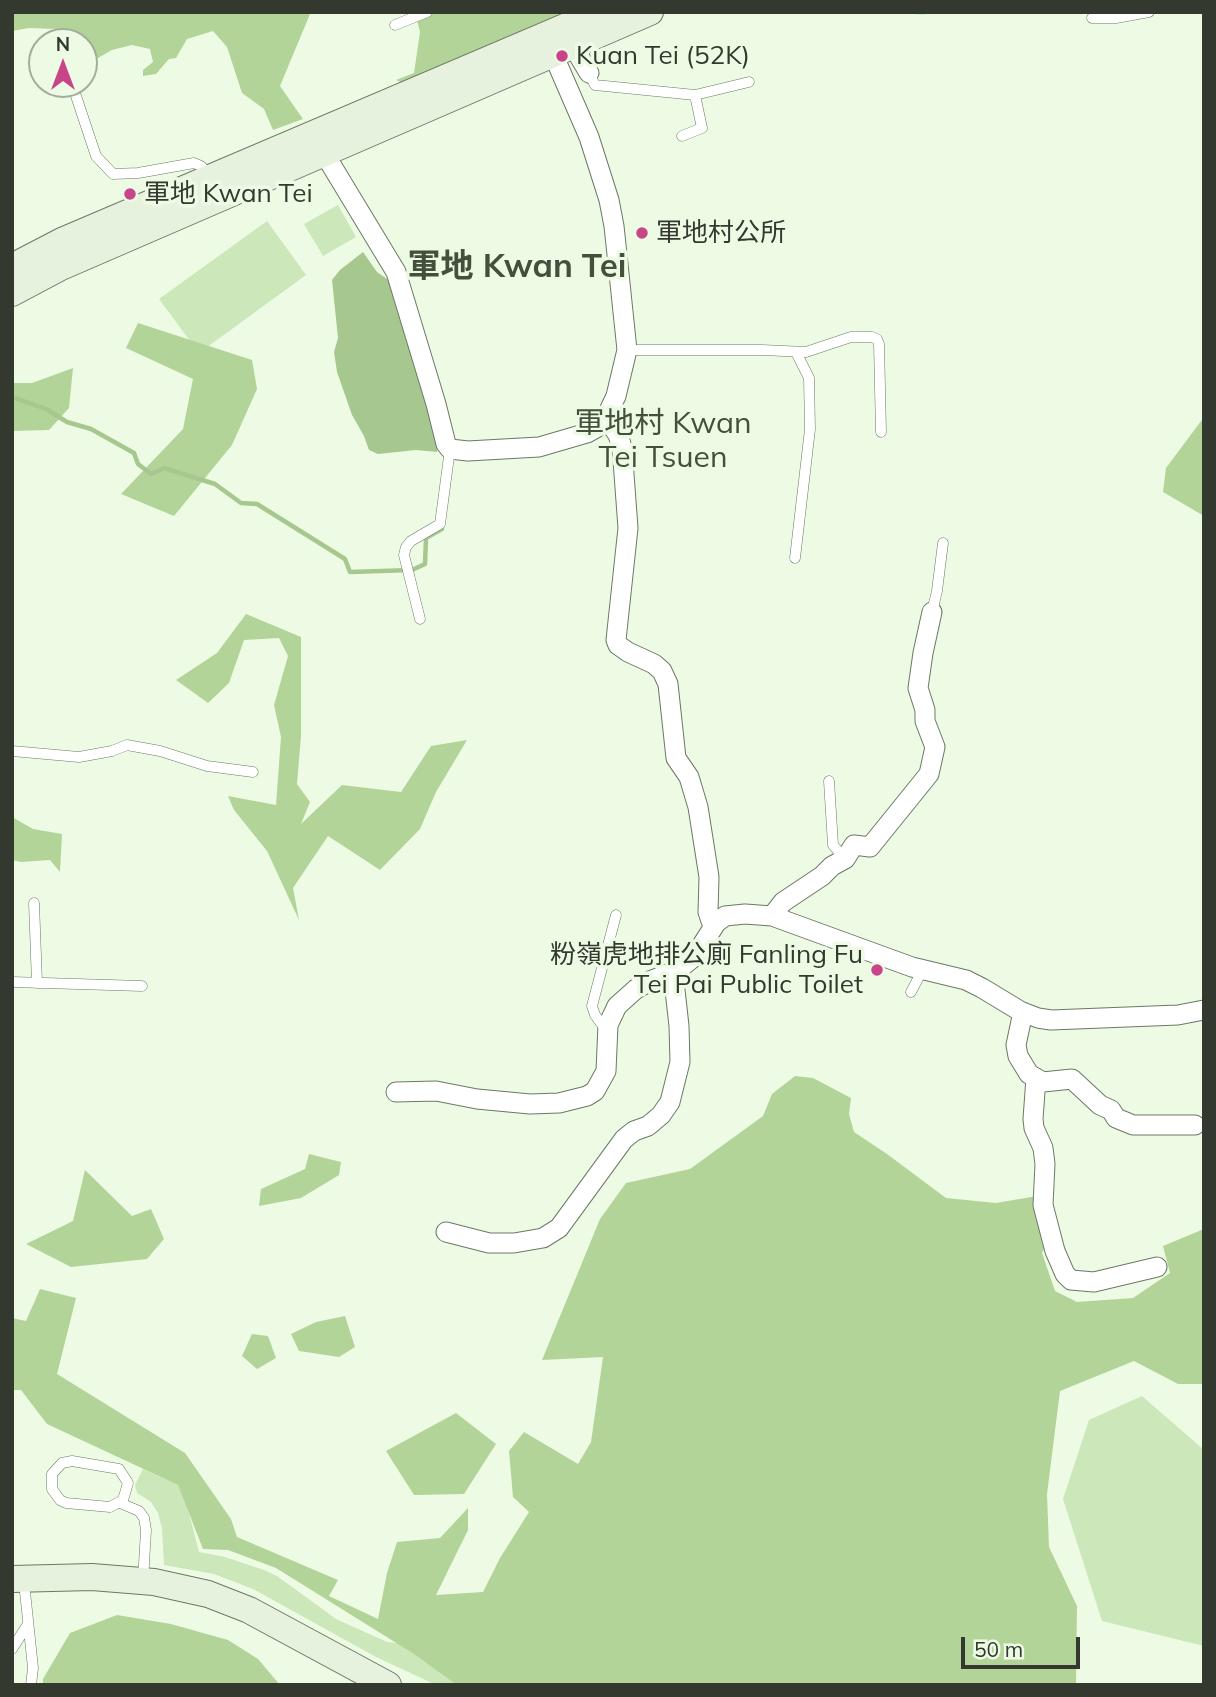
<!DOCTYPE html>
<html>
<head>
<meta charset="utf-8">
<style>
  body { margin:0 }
  #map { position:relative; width:1216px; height:1697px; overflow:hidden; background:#edfbe4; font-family:Mulish,sans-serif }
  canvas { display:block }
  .frame { position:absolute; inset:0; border:14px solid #343930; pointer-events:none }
  .north { position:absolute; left:28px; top:28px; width:70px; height:70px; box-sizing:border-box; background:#edfbe4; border:2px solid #a3ad9c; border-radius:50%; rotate:0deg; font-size:19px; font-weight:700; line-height:28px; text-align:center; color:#343930 }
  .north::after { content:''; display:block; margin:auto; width:24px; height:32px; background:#c94589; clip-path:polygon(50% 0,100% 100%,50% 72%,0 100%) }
  .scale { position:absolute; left:961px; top:1637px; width:119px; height:32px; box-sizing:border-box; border:4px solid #343930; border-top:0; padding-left:9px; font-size:21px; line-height:24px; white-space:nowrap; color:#343930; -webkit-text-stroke:5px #edfbe4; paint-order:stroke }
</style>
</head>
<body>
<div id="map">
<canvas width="1216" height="1697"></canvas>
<div class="frame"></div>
<div class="north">N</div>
<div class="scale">50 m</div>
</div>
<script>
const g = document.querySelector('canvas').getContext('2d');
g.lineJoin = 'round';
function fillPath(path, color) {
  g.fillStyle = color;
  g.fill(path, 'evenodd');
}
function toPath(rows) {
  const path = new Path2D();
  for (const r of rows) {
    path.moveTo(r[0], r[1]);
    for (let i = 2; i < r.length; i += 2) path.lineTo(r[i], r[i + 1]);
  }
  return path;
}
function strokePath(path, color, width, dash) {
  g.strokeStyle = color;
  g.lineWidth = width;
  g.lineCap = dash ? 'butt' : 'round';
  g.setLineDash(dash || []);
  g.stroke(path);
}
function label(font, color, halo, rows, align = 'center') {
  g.font = font + ' Mulish,"Noto Sans SC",sans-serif';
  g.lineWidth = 7;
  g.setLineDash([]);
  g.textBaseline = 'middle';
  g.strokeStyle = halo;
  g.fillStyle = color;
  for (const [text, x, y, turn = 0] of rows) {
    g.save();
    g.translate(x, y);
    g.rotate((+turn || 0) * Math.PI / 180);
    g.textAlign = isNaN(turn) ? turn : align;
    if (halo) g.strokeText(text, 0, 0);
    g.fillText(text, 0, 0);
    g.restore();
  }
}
fillPath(toPath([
  [338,205,356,237,323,256,304,224],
  [267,221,306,275,199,353,159,299],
  [1142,1396,1204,1450,1204,1646,1102,1621,1063,1499,1089,1420],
  [143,1469,178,1485,185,1498,199,1552,225,1557,264,1570,277,1576,336,1619,387,1642,459,1650,586,1685,436,1685,376,1657,253,1589,214,1574,164,1565,162,1528,158,1513,151,1502,137,1493,135,1485]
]), '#cce7b9');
fillPath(toPath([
  [12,12,308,12,310,14,280,86,303,119,273,130,264,109,242,93,227,47,213,31,187,39,176,58,169,59,156,74,143,76,143,70,153,62,150,49,132,45,112,50,84,66,84,42,59,42,55,29,29,28,12,31],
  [415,12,561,12,543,27,407,85,396,80,414,73,420,32],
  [138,323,252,360,257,389,232,445,174,516,121,494,183,429,193,379,126,348],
  [73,368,69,408,49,430,12,431,12,383,32,383],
  [1204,417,1204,516,1163,492,1166,468],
  [246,614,301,637,301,736,297,784,310,802,301,824,342,785,401,792,431,746,467,740,436,792,420,829,380,870,328,836,293,888,299,920,267,851,234,810,228,796,276,805,281,737,274,705,288,656,279,638,244,640,229,683,208,703,176,680,217,653],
  [12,817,33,829,62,834,60,872,50,860,21,862,12,860],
  [795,1076,813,1078,851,1098,849,1114,854,1132,887,1154,946,1198,996,1203,1037,1196,1052,1232,1042,1253,1055,1291,1077,1302,1133,1298,1170,1273,1163,1246,1204,1229,1204,1384,1178,1384,1134,1361,1060,1391,1047,1494,1049,1547,1077,1606,1076,1685,457,1685,414,1654,276,1568,228,1550,203,1549,178,1485,47,1424,21,1390,12,1390,12,1318,26,1321,40,1289,76,1298,57,1374,185,1453,231,1519,237,1537,338,1580,329,1596,378,1619,387,1573,397,1542,440,1538,468,1508,468,1530,436,1595,483,1592,500,1558,529,1512,513,1497,509,1451,524,1432,578,1464,591,1442,603,1357,542,1360,600,1219,626,1183,690,1169,763,1116,772,1094],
  [309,1154,341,1162,339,1175,301,1198,259,1206,261,1189,305,1169],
  [85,1170,132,1216,151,1209,164,1239,147,1259,71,1267,26,1244,73,1221],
  [345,1316,355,1347,339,1357,299,1351,291,1334,316,1322],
  [252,1334,268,1336,276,1358,257,1369,242,1356],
  [456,1413,496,1444,464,1494,414,1495,386,1451],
  [117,1615,171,1624,228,1640,258,1659,280,1685,43,1685,43,1679,70,1633]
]), '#b2d499');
fillPath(toPath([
  [363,252,377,272,393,283,438,441,437,452,416,450,378,454,369,450,364,436,352,415,337,372,334,352,338,338,332,280,340,270]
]), '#a6c88e');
strokePath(toPath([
  [916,12,925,12],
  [12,397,46,409,67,422,91,429,134,453,138,464,151,474,164,468,215,484,241,503,257,504,345,559,350,572,412,570,425,564,426,538,442,529]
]), '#a6c88e', 4.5);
const lane = toPath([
  [1092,18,1116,18,1149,12],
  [395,25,427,12],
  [589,73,595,85,695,95,749,82],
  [76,96,96,156,113,174,138,173,194,163,201,166,209,175],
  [682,136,702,128,695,95],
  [627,350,762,350,806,352,851,337,872,337,877,339,879,344,881,432],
  [795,558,810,429,809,378,796,352],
  [932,612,937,591,943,543],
  [420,619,404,555,406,547,411,541,440,524,450,449],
  [12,751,79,757,112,751,127,745,160,751,207,766,253,772],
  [829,781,833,845,845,859],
  [34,903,37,983],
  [12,982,142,986],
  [911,992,923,969],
  [606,1030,595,1015,592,1006,616,915],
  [72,1461,119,1469,128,1483,123,1500,110,1507,66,1503,60,1500,52,1489,52,1474,62,1463,72,1461],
  [120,1503,139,1511,144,1518,146,1530,143,1581],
  [24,1582,33,1668,31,1685],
  [12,1649,28,1624]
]);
const street = toPath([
  [573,46,589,73],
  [324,153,396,272,436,404,446,444,450,449,468,451,539,447,587,433,596,428,606,417,616,396,627,350,614,226,609,200,589,137,553,54],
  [606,417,618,435,622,447,628,528,616,640,618,645,628,652,654,664,662,671,668,684,676,758,689,777,698,807,709,877,708,912,711,921,716,923],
  [772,916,783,902,822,876,832,866,845,859,854,845,870,847,929,774,935,747,925,721,925,710,918,688,923,653,932,612],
  [1023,1012,1016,1045,1018,1056,1029,1074,1043,1082,1072,1079,1100,1105,1111,1110,1116,1118,1133,1125,1195,1125],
  [1036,1078,1033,1119,1034,1128,1043,1148,1045,1164,1043,1205,1055,1251,1065,1274,1071,1280,1094,1282,1157,1267],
  [396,1092,436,1091,477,1099,530,1104,559,1103,587,1096,595,1091,606,1071,608,1025,617,1006,636,989,652,980,678,970,695,956,716,923,725,916,745,914,772,916,912,967,966,980,982,988,1020,1011,1038,1018,1051,1020,1178,1015,1204,1010],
  [446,1232,489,1243,514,1243,543,1238,559,1228,624,1139,634,1131,648,1126,661,1115,670,1102,680,1062,679,1026,673,972]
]);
const secondary = toPath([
  [12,267,62,241,600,12],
  [12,293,61,267,650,12],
  [12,1579,92,1577,154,1582,208,1594,249,1610,388,1685]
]);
strokePath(lane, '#6c7864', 11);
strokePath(street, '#6c7864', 21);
strokePath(secondary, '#6c7864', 28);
strokePath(lane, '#fff', 10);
strokePath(street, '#fff', 19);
strokePath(secondary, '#e6f2dd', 26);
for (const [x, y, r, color] of [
  [562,56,7,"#c94589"],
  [130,194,7,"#c94589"],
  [642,233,7,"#c94589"],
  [877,970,7,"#c94589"]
]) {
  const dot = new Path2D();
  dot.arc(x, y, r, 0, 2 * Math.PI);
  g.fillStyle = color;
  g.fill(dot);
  strokePath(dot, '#edfbe4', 2.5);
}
label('26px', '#343930', '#edfbe4', [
  ["Kuan Tei (52K)",576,56],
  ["軍地 Kwan Tei",144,194],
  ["軍地村公所",656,233],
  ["粉嶺虎地排公廁 Fanling Fu",863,955,"right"],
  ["Tei Pai Public Toilet",863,985,"right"]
], 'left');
label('30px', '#444f3c', '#edfbe4', [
  ["軍地村 Kwan",663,424],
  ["Tei Tsuen",663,458]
]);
label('bold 33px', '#444f3c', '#edfbe4', [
  ["軍地 Kwan Tei",517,267]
]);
</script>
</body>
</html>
